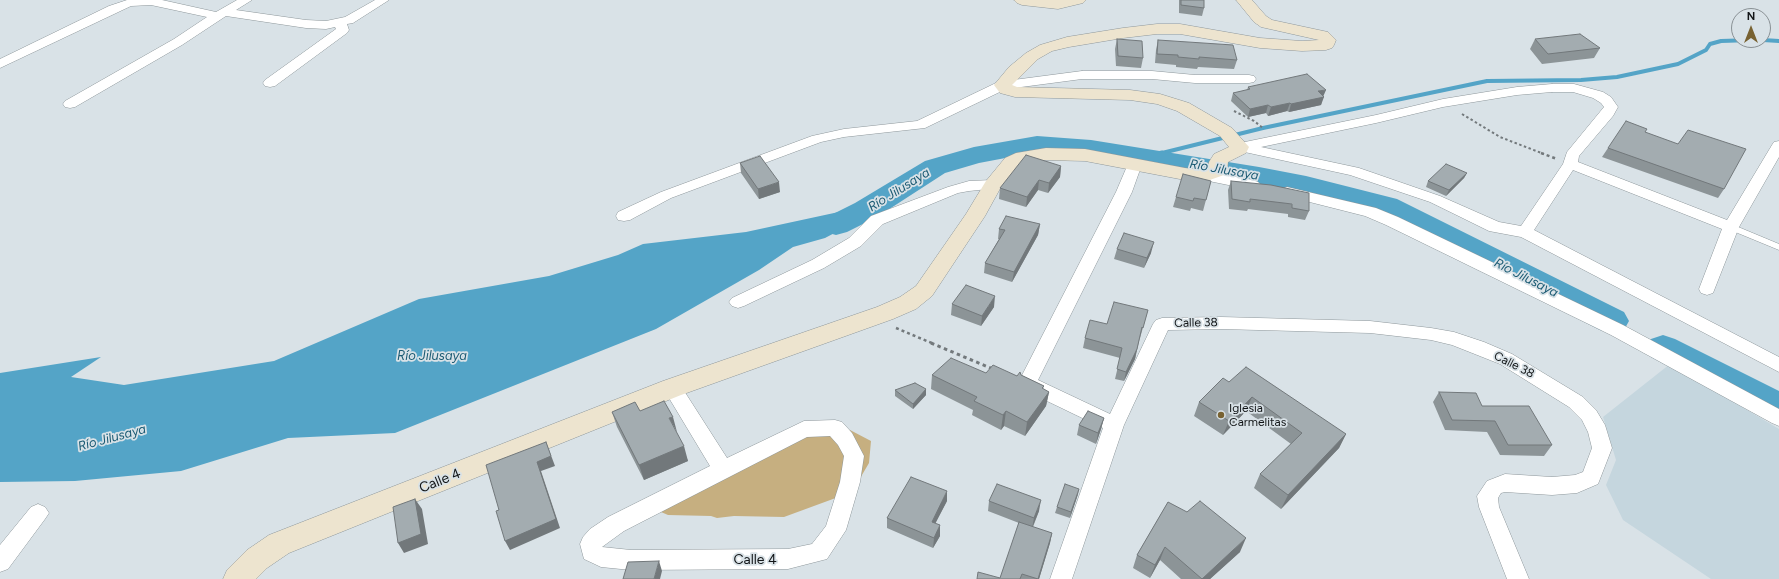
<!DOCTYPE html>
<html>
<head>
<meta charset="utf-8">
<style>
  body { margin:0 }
  #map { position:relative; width:1779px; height:579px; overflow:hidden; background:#d9e2e7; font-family:Figtree,sans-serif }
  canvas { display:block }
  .north { position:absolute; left:1731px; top:8px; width:40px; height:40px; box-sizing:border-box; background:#d9e2e7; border:1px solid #899094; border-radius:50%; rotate:0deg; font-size:11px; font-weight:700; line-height:16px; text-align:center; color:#121517 }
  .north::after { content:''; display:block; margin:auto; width:14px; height:18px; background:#786232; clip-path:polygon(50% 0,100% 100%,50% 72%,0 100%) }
</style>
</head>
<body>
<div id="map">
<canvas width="1779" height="579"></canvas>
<div class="north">N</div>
</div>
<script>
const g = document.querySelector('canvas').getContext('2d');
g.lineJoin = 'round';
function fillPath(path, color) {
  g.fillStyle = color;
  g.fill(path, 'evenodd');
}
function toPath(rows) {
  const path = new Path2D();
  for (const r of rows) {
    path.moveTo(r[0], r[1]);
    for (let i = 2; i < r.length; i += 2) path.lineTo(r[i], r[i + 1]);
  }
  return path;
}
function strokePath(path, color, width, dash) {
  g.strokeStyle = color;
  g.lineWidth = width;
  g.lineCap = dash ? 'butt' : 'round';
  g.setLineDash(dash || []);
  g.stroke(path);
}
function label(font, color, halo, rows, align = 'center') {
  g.font = font + ' Figtree,sans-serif';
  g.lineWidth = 3.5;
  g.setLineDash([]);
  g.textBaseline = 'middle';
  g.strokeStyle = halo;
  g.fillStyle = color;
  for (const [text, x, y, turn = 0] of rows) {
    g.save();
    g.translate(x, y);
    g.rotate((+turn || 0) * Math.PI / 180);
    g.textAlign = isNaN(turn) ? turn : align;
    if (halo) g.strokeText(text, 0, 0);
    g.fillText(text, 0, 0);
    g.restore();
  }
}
fillPath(toPath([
  [1670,364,1779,429,1779,579,1711,579,1623,520,1606,485,1616,460,1603,417]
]), '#c5d6de');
fillPath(toPath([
  [831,427,850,430,871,441,869,463,852,492,784,517,734,516,717,518,711,516,668,515,654,509,777,443]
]), '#c6af80');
fillPath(toPath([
  [899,199,825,238,793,247,759,270,656,329,395,433,288,438,181,471,75,481,0,482,0,373,101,357,71,377,124,385,274,361,419,299,549,276,618,255,643,244,746,232]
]), '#54a4c7');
strokePath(toPath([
  [1763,40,1779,41],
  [1158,154,1263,128,1487,81,1581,80,1617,77,1678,64,1706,50,1710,44,1721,41,1752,40]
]), '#54a4c7', 4);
strokePath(toPath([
  [1145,157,1162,153]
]), '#54a4c7', 5);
fillPath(toPath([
  [1037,136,1091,140,1259,167,1306,176,1397,199,1624,312,1629,321,1624,330,1612,333,1600,330,1375,213,1304,194,1091,156,1037,152,979,163,945,173,877,217,847,232,836,235,825,232,821,225,825,218,855,203,925,161,974,147,1037,136],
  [1663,335,1675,339,1779,391,1779,423,1766,418,1651,357,1645,348,1651,339,1663,335]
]), '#54a4c7');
const lane = toPath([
  [1731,224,1779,244,1779,250,1728,229,1727,227,1731,224]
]);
const street = toPath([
  [162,0,216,12,237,0,252,0,236,10,306,20,326,21,345,17,375,0,389,0,353,23,347,24,349,30,347,33,275,86,270,87,265,86,263,83,265,80,336,29,335,27,326,29,306,28,226,16,182,45,75,107,70,108,65,107,63,104,65,101,174,39,207,17,151,5,131,6,0,68,0,59,109,6,127,0,162,0],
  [1082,71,1152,71,1195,75,1249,75,1254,76,1256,79,1254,82,1249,83,1195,83,1152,79,1082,79,1006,89,925,128,844,137,821,142,671,198,630,220,624,221,618,220,616,216,618,212,661,192,812,136,844,129,917,121,998,82,1082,71],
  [1552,84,1574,84,1603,92,1611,97,1618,107,1613,116,1579,156,1578,162,1727,220,1772,145,1774,142,1779,141,1779,157,1739,227,1713,293,1707,295,1701,293,1699,289,1722,229,1573,170,1534,230,1779,357,1779,372,1521,237,1489,231,1430,202,1350,175,1240,151,1235,150,1233,147,1235,144,1240,143,1376,115,1443,99,1517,87,1552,84],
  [1552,92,1573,92,1593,98,1601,103,1604,107,1567,152,1563,164,1521,226,1499,222,1440,196,1359,168,1261,147,1376,123,1443,107,1517,95,1552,92],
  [1135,160,1140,161,1142,164,1132,192,1038,380,1110,414,1153,324,1156,320,1162,318,1221,317,1370,321,1431,328,1454,332,1484,342,1512,354,1583,397,1596,410,1605,425,1612,448,1598,484,1577,493,1552,495,1505,492,1501,493,1498,498,1499,507,1529,579,1507,579,1479,507,1477,496,1487,481,1505,474,1552,477,1575,475,1583,472,1592,448,1588,432,1582,420,1569,407,1500,364,1452,345,1431,340,1370,333,1221,329,1168,330,1124,425,1072,579,1050,579,1103,428,1020,388,1018,383,1116,192,1128,164,1130,161,1135,160],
  [1204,171,1253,180,1258,182,1261,185,1258,188,1253,190,1199,179,1197,176,1199,173,1204,171],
  [993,180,998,182,1001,185,998,188,969,191,958,193,883,224,861,246,824,268,744,306,738,308,732,306,729,302,732,298,812,260,849,238,871,216,948,187,969,181,993,180],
  [1287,187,1376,208,1398,217,1623,325,1779,409,1779,426,1772,423,1611,335,1386,225,1365,216,1282,195,1279,192,1282,189,1287,187],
  [672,381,679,383,727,458,804,421,835,420,842,422,852,433,864,456,860,482,846,530,827,559,788,569,631,570,601,567,584,559,580,544,583,537,590,529,608,517,710,466,663,388,665,383,672,381],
  [830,436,838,445,844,456,840,482,826,526,812,544,788,549,631,550,602,547,624,531,807,437,830,436],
  [38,504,45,507,49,513,45,519,8,569,0,572,0,545,31,507,38,504]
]);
const secondary = toPath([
  [1014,0,1086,0,1083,3,1058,9,1022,5,1017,3,1014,0],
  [1236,0,1252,0,1266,16,1272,20,1328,32,1336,40,1334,45,1332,48,1326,50,1302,51,1260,48,1180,34,1157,34,1123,38,1069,47,1052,51,1038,59,1012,85,1017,87,1130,90,1160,94,1189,103,1232,128,1249,147,1246,153,1228,162,1227,171,1224,175,1204,182,1185,180,1085,161,1046,160,1027,162,1019,166,1001,187,985,216,932,296,916,309,893,319,681,395,289,553,267,568,256,579,223,579,227,570,247,550,269,535,663,381,877,307,900,297,916,286,966,214,986,181,1005,158,1016,153,1046,148,1085,149,1185,168,1202,170,1208,168,1209,162,1214,154,1229,147,1220,136,1177,111,1157,104,1130,100,1015,97,1000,93,994,85,1009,67,1026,53,1040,45,1067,37,1123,28,1157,24,1180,24,1260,38,1302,41,1319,40,1261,27,1254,22,1236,0]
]);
strokePath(lane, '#8e979b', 1);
strokePath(street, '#8e979b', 1);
strokePath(secondary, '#8e979b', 1);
strokePath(toPath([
  [1234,111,1254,121,1263,128],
  [1462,114,1500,137,1544,154]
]), '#73797c', 2, [2.5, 2.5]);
strokePath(toPath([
  [1541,153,1557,159],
  [896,328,934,344]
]), '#73797c', 2.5, [3, 3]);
strokePath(toPath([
  [931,343,993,369]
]), '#73797c', 3, [3.5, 3.5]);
fillPath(lane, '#fff');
fillPath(street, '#fff');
fillPath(secondary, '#ede4cf');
fillPath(toPath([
  [1179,0,1204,0,1204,8,1202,16,1179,13],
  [1117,39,1143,58,1141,68,1116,66,1115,49],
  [1535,39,1600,48,1594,58,1542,64,1530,49],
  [1158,40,1237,60,1234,69,1198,67,1197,69,1176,67,1176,65,1155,63,1156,50],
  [1248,87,1323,96,1321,105,1289,112,1287,111,1268,116,1266,113,1248,117,1231,101,1233,93,1247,90],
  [1645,132,1724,189,1718,198,1602,157,1608,148],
  [740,163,780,192,759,199,741,173],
  [1061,166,1060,177,1048,193,1038,190,1026,207,999,199,1000,188],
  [1467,173,1464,178,1446,196,1426,187,1428,181],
  [1211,181,1203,211,1191,208,1190,211,1173,207,1176,197],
  [1231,181,1309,211,1305,220,1288,217,1288,214,1248,209,1247,211,1229,209,1228,190],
  [1040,224,1038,235,1012,282,984,273,985,263,999,239,998,239,999,229],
  [1117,249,1151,253,1144,268,1114,259],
  [952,304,994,307,981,326,951,315],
  [1148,310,1140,338,1140,337,1135,359,1124,381,1115,379,1120,358,1083,348,1085,338,1107,324],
  [986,373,1017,376,1021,375,1044,386,1043,389,1049,392,1046,406,1025,436,1004,426,1001,430,972,415,973,410,931,389,932,375],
  [1229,382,1346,434,1339,448,1281,509,1254,488,1260,474,1291,444,1246,411,1223,435,1194,416,1199,402],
  [926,389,926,395,913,409,895,396,895,390],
  [1439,392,1482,406,1552,445,1544,456,1500,455,1487,432,1445,430,1433,402],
  [640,411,676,431,688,461,644,480,617,427,612,412],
  [1104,418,1101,429,1096,444,1077,435,1079,425],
  [1078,494,1070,518,1055,513,1057,507],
  [947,501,935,523,940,536,933,548,887,528,887,518],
  [989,501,1039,511,1033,527,1052,533,1050,543,1039,579,977,579,1000,578,1019,523,988,511],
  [1168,502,1240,552,1210,579,1181,579,1160,560,1150,578,1133,568,1137,555]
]), '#8c9497');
fillPath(toPath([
  [1326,90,1323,97,1324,97,1321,105,1289,112,1291,104,1318,91],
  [1290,103,1287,111,1268,116,1271,107],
  [1268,105,1266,113,1248,117,1250,109],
  [1061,166,1060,177,1048,193,1049,183],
  [1467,173,1464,178,1446,196,1449,190],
  [1039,180,1038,190,1026,207,1027,197],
  [779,182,780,192,759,199,758,189],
  [1040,224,1038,235,1012,282,1014,272],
  [1154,242,1151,253,1144,268,1147,258],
  [995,296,994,307,981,326,982,316],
  [1137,349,1135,359,1124,381,1126,372],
  [926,389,926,395,913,409,913,404],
  [1049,392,1046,406,1025,436,1027,422],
  [1252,397,1246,411,1223,435,1229,421],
  [1006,411,1004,426,1001,430,1003,415],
  [673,417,677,432,669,418],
  [1104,418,1101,429,1096,444,1098,433],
  [1346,434,1339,448,1281,509,1288,495],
  [546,442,555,466,541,471,560,528,510,550,505,541,537,462],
  [684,446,688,461,644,480,639,465],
  [1079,489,1078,494,1070,518,1071,512],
  [947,491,947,501,931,532,932,522],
  [415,499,422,509,428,544,404,553,398,543],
  [1041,500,1039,511,1032,528,1034,518],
  [940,525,940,536,933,548,934,538],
  [1052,533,1050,543,1039,579,1038,579],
  [1246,538,1240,552,1210,579,1202,579],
  [1165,547,1160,560,1150,578,1155,565],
  [659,561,662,571,660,579,654,579]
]), '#72787b');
const building = toPath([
  [1181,0,1204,0,1204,8,1181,5,1181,0],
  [1580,34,1600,48,1548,54,1535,39,1580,34],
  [1117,39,1142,41,1143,58,1118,56,1117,39],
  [1158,40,1233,45,1237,60,1199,57,1199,59,1178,57,1178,55,1157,54,1158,40],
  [1307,74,1326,90,1318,91,1324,97,1291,104,1290,103,1271,107,1268,105,1250,109,1233,93,1250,89,1248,87,1307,74],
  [1626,121,1647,129,1645,132,1678,144,1688,130,1746,149,1724,189,1608,148,1626,121],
  [1026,155,1061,166,1049,183,1039,180,1027,197,1000,188,1026,155],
  [760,156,779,182,758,189,740,163,760,156],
  [1446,164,1467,173,1449,190,1428,181,1446,164],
  [1183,174,1211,181,1206,200,1194,198,1193,201,1176,197,1183,174],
  [1231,181,1271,185,1309,193,1309,211,1292,208,1292,204,1250,199,1250,202,1232,199,1231,181],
  [1006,216,1040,224,1014,272,985,263,1005,230,999,229,1006,216],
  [1124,233,1154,242,1147,258,1117,249,1124,233],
  [966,285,995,296,982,316,952,304,966,285],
  [1114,302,1148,310,1143,328,1142,327,1137,349,1126,372,1117,369,1122,348,1085,338,1090,320,1107,324,1114,302],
  [951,358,986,373,993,365,1017,376,1020,372,1021,375,1044,386,1042,388,1049,392,1027,422,1006,411,1003,415,974,401,977,397,932,375,951,358],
  [1246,367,1346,434,1288,495,1260,474,1302,433,1252,397,1229,421,1199,402,1223,378,1229,382,1246,367],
  [915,383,926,389,913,404,895,390,915,383],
  [1439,392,1476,393,1482,406,1529,406,1552,445,1508,445,1495,421,1452,420,1439,392],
  [664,401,673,417,669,418,684,446,639,465,612,412,635,402,640,411,664,401],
  [1088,411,1104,418,1098,433,1079,425,1088,411],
  [546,442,551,456,537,462,556,519,505,541,496,511,499,510,486,465,546,442],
  [911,477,947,491,932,522,940,525,934,538,887,518,911,477],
  [997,484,1041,500,1034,518,989,501,997,484],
  [1065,484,1079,489,1071,512,1057,507,1065,484],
  [415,499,421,534,398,543,393,507,415,499],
  [1200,501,1246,538,1202,579,1165,547,1155,565,1137,555,1168,502,1187,512,1200,501],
  [1019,522,1052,533,1038,579,1022,574,1020,579,977,579,978,572,1000,578,1019,522],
  [659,561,654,579,623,579,628,562,659,561]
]);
fillPath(building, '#a3acb0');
strokePath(building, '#72787b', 1);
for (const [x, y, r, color] of [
  [1221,415,4,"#786232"]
]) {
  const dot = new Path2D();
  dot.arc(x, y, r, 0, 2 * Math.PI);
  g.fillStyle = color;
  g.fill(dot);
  strokePath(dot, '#d9e2e7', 1.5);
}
label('12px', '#121517', '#d9e2e7', [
  ["Calle 38",1196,323,-1],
  ["Calle 38",1514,365,27]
]);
label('12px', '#121517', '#d9e2e7', [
  ["Iglesia",1229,408],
  ["Carmelitas",1229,422]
], 'left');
label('italic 13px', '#1a5a73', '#d9e2e7', [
  ["Río Jilusaya",1224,170,10],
  ["Río Jilusaya",899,190,-32],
  ["Río Jilusaya",1526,278,27],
  ["Río Jilusaya",432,356],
  ["Río Jilusaya",112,438,-15]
]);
label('14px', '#121517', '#d9e2e7', [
  ["Calle 4",440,481,-22],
  ["Calle 4",755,560]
]);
</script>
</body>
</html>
